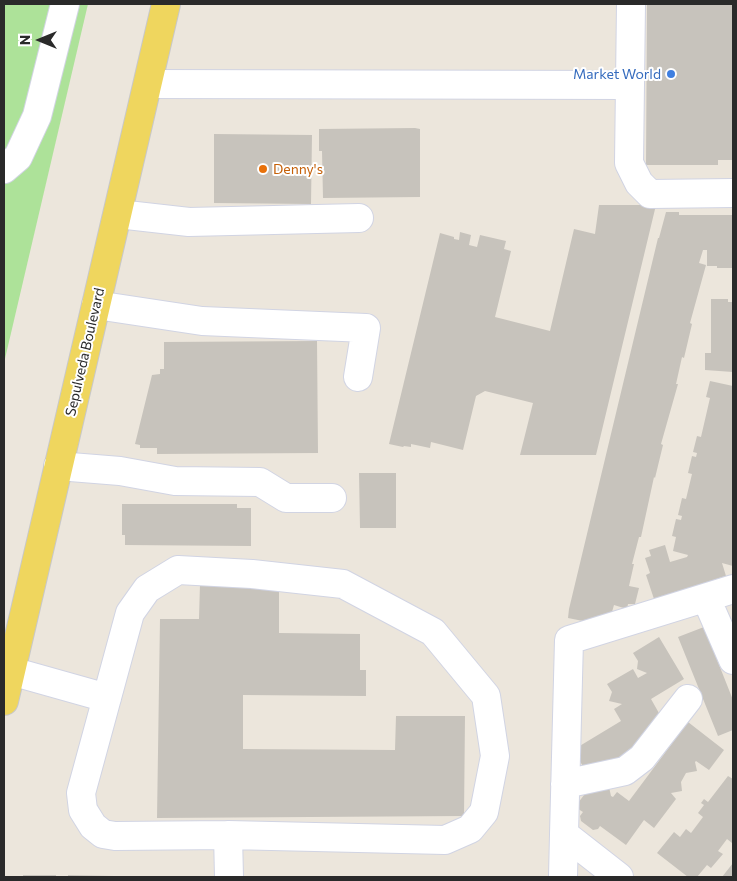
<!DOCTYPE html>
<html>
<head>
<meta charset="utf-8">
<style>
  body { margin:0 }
  #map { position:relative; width:737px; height:881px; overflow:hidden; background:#ece6dc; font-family:Commissioner,sans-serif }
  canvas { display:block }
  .frame { position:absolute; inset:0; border:5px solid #2a2a2a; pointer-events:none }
  .north { position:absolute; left:15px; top:15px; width:50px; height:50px; -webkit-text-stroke:4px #fff; paint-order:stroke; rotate:270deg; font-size:14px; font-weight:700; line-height:20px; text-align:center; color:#2a2a2a }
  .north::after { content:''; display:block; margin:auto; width:18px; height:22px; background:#2a2a2a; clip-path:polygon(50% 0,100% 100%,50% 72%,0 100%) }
</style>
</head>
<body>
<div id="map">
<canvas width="737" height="881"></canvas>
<div class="frame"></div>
<div class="north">N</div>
</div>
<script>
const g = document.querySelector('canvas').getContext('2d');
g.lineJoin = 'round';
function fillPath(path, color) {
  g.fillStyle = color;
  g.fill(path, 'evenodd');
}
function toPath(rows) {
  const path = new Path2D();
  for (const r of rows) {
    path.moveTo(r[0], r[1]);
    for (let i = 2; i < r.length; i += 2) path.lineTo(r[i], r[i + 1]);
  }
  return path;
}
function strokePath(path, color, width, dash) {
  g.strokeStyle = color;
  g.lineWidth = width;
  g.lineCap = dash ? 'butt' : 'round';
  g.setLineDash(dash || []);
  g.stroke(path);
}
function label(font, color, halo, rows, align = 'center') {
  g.font = font + ' Commissioner,sans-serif';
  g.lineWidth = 4;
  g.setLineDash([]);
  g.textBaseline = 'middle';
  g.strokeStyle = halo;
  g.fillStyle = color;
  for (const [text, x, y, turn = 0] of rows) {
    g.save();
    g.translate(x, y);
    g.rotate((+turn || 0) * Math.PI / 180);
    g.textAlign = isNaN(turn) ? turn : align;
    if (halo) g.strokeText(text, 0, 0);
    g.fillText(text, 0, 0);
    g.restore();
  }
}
fillPath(toPath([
  [4,4,88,4,4,363]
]), '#ade299');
fillPath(toPath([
  [647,4,733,4,733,160,718,160,718,165,646,165],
  [415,128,420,129,420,197,323,198,322,151,319,151,319,129],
  [214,134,312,135,311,204,214,203],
  [599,205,656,205,596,455,520,455,533,403,485,391,476,396,463,450,431,442,430,448,411,444,411,447,404,446,403,447,389,444,440,233,454,237,454,239,459,240,460,232,471,235,469,245,477,247,480,235,506,241,504,249,511,251,495,317,550,331,574,229,595,234],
  [666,212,679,212,679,215,733,215,733,268,717,268,717,266,707,266,707,250,703,250,699,263,706,265,690,323,692,324,684,358,682,357,676,384,678,384,661,444,663,445,655,478,654,477,641,537,639,537,632,564,634,564,629,586,639,588,635,604,628,604,627,609,614,605,612,612,583,621,568,618,569,609,658,238,659,238],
  [711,299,728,299,728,302,733,302,733,372,705,370,705,353,711,353],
  [317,341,318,453,157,454,157,448,140,448,140,445,135,444,152,375,160,374,160,369,164,369,164,342],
  [710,381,733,386,733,566,722,563,726,576,695,586,696,588,680,594,679,591,654,599,646,575,650,573,645,558,651,556,649,550,665,545,670,562,687,557,688,555,673,551,676,537,672,536,676,519,681,520,682,516,678,515,682,498,686,499,692,474,688,473,692,456,696,457,697,453,693,452,697,436,701,437,710,398,706,397],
  [359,473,396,473,396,528,360,528],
  [122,504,237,504,237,508,251,508,251,546,125,545,125,535,122,535],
  [200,584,279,585,279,633,360,634,360,670,366,670,366,696,243,695,243,749,395,750,396,716,465,716,464,816,157,818,160,619,199,619],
  [704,627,733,700,733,730,718,736,678,637],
  [659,637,684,679,651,699,664,722,639,738,645,749,589,776,573,750,621,721,614,709,622,704,609,701,612,692,607,684,633,669,638,678,647,673,637,669,638,661,633,653],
  [688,722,724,750,709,770,696,761,695,762,697,771,686,773,681,782,682,791,671,793,676,799,654,828,644,820,626,845,600,826,598,829,593,830,581,821,580,816,583,812,575,807,593,783,609,787,611,796,613,797,617,792,629,801],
  [728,776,733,779,733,841,732,843,727,839,718,851,723,854,711,868,707,865,697,877,688,877,657,853,674,832,680,837,686,829,691,833,703,817,698,813,704,805,701,803,704,799,708,802],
  [733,863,733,877,722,877],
  [23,875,56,875,56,877,23,877],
  [68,875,114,876,114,877,68,877]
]), '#c7c3bc');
const minor = toPath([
  [631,4,629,163,639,183,650,194,733,193],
  [148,84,630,85],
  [4,169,18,157,37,116,65,4],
  [118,214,189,222,359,218],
  [96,305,202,321,366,328,358,377],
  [58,466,120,471,175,481,260,482,286,498,332,498],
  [178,570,252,574,343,584,433,632,486,696,495,756,484,812,470,829,445,840,228,835,115,836,103,834,93,826,83,810,81,793,130,613,147,589,178,570],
  [706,598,733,660],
  [11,671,107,698],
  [565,784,625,771,642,758,688,699],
  [228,835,229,877],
  [563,877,564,834],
  [619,877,564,834,569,640,733,589]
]);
const major = toPath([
  [4,701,166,4]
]);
strokePath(minor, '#d1d4e3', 30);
strokePath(major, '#c8c8c8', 30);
strokePath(minor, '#fff', 28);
strokePath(major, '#efd65e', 28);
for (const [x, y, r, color] of [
  [671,74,5,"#3f7fe0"],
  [263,169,5,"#e8710a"]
]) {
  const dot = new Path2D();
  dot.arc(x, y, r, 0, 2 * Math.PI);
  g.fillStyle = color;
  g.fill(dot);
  strokePath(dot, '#fff', 2);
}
label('14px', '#366cbe', '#fff', [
  ["Market World",661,74]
], 'right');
label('14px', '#c56008', '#fff', [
  ["Denny's",273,169]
], 'left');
label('14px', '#2a2a2a', '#fff', [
  ["Sepulveda Boulevard",85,352,-77]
]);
</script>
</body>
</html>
